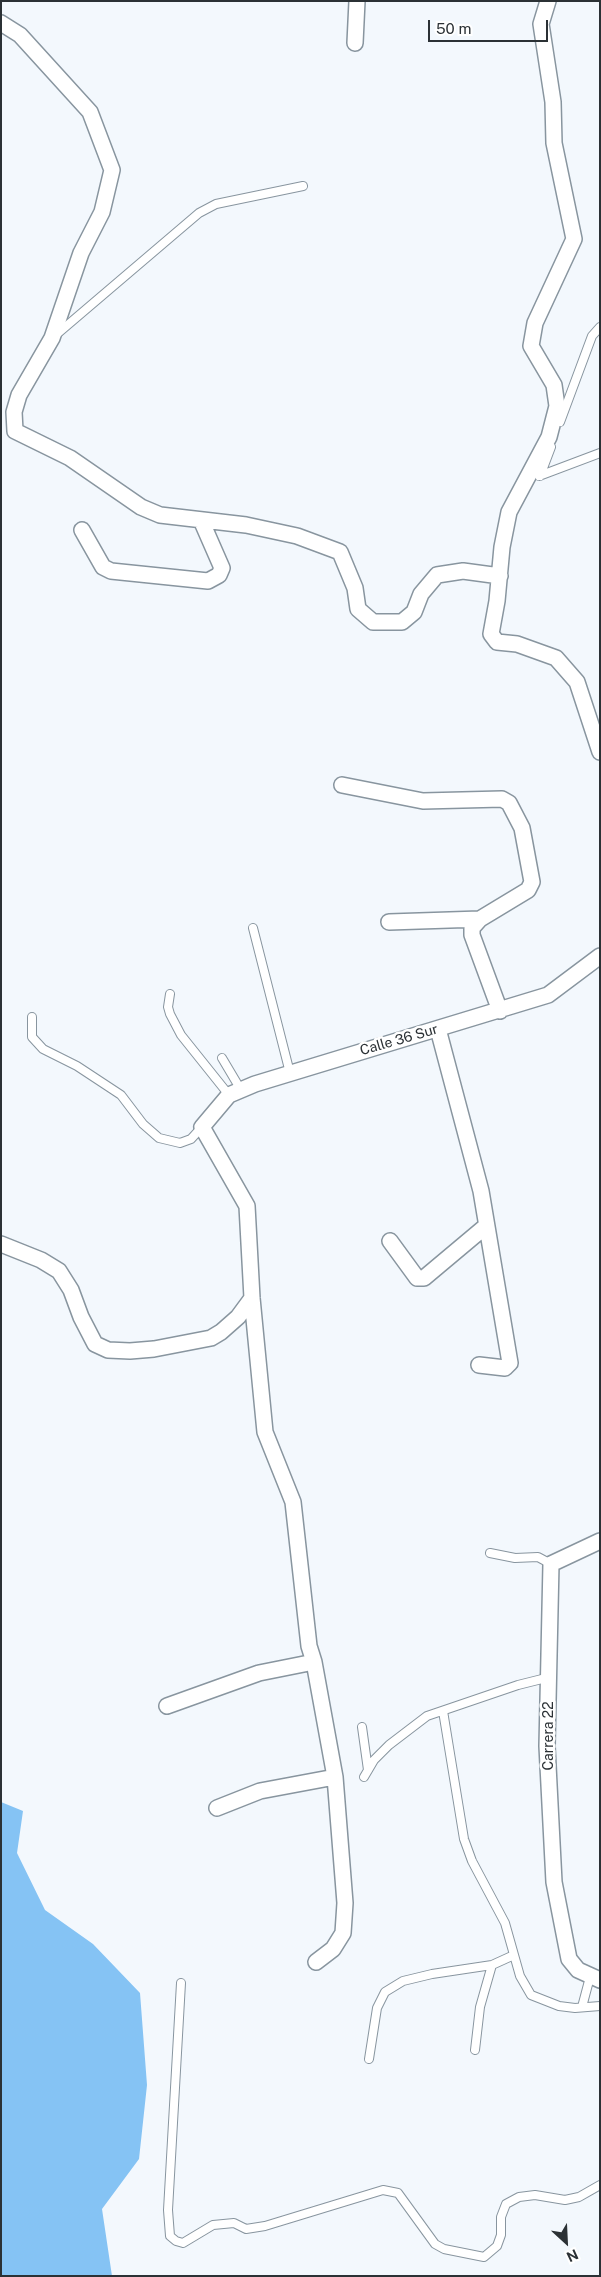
<!DOCTYPE html>
<html>
<head>
<meta charset="utf-8">
<style>
  body { margin:0 }
  #map { position:relative; width:601px; height:2277px; overflow:hidden; background:#f3f8fd; font-family:"Public Sans",sans-serif }
  canvas { display:block }
  .frame { position:absolute; inset:0; border:2px solid #2b3135; pointer-events:none }
  .north { position:absolute; left:541px; top:2217px; width:50px; height:50px; -webkit-text-stroke:4px #fff; paint-order:stroke; rotate:155deg; font-size:14px; font-weight:700; line-height:20px; text-align:center; color:#2b3135 }
  .north::after { content:''; display:block; margin:auto; width:18px; height:22px; background:#2b3135; clip-path:polygon(50% 0,100% 100%,50% 72%,0 100%) }
  .scale { position:absolute; left:428px; top:20px; width:120px; height:22px; box-sizing:border-box; border:2px solid #2b3135; border-top:0; padding-left:6px; font-size:15px; line-height:18px; white-space:nowrap; color:#2b3135; -webkit-text-stroke:4px #fff; paint-order:stroke }
</style>
</head>
<body>
<div id="map">
<canvas width="601" height="2277"></canvas>
<div class="frame"></div>
<div class="north">N</div>
<div class="scale">50 m</div>
</div>
<script>
const g = document.querySelector('canvas').getContext('2d');
g.lineJoin = 'round';
function fillPath(path, color) {
  g.fillStyle = color;
  g.fill(path, 'evenodd');
}
function toPath(rows) {
  const path = new Path2D();
  for (const r of rows) {
    path.moveTo(r[0], r[1]);
    for (let i = 2; i < r.length; i += 2) path.lineTo(r[i], r[i + 1]);
  }
  return path;
}
function strokePath(path, color, width, dash) {
  g.strokeStyle = color;
  g.lineWidth = width;
  g.lineCap = dash ? 'butt' : 'round';
  g.setLineDash(dash || []);
  g.stroke(path);
}
function label(font, color, halo, rows, align = 'center') {
  g.font = font + ' "Public Sans",sans-serif';
  g.lineWidth = 5;
  g.setLineDash([]);
  g.textBaseline = 'middle';
  g.strokeStyle = halo;
  g.fillStyle = color;
  for (const [text, x, y, turn = 0] of rows) {
    g.save();
    g.translate(x, y);
    g.rotate((+turn || 0) * Math.PI / 180);
    g.textAlign = isNaN(turn) ? turn : align;
    if (halo) g.strokeText(text, 0, 0);
    g.fillText(text, 0, 0);
    g.restore();
  }
}
fillPath(toPath([
  [1,1802,23,1811,17,1853,45,1910,93,1944,140,1993,147,2085,139,2159,102,2209,112,2276,1,2276]
]), '#85c3f4');
const service = toPath([
  [57,334,199,213,216,204,303,186],
  [560,422,592,336,600,327],
  [539,476,600,453],
  [540,476,551,447],
  [253,928,290,1073],
  [170,994,168,1007,170,1014,181,1035,229,1095],
  [32,1017,32,1037,43,1049,77,1066,121,1095,143,1124,159,1138,180,1143,191,1139,202,1127],
  [222,1058,241,1090],
  [490,1553,515,1558,538,1557,551,1564],
  [443,1711,464,1839,472,1861,505,1923,520,1976,531,1995,559,2006,575,2008,600,2006],
  [362,1727,368,1770],
  [364,1777,374,1760,389,1745,427,1716,518,1685,550,1677],
  [181,1983,168,2210,170,2236,176,2241,183,2243,213,2225,234,2223,246,2229,265,2226,383,2190,398,2193,435,2244,444,2249,484,2257,497,2246,501,2235,501,2217,506,2204,519,2197,535,2195,565,2200,579,2197,600,2185],
  [582,2007,590,1977],
  [475,2050,480,2007,492,1965],
  [369,2059,377,2008,385,1992,403,1981,432,1974,492,1965,514,1955]
]);
const minor = toPath([
  [548,1,541,24,553,102,554,143,574,239,535,323,531,346,554,385,557,406,549,437,509,512,502,547,497,601,491,634,497,642,517,644,556,658,577,682,600,752],
  [1,23,20,35,90,112,112,170,102,212,81,253,52,338,19,395,14,412,15,431,70,458,141,507,160,515,246,525,297,536,340,552,355,588,358,609,373,622,402,622,414,612,421,594,437,575,463,571,500,576],
  [355,43,357,1],
  [82,530,103,567,111,571,208,581,219,575,222,568,201,520],
  [342,785,423,801,502,799,509,803,522,828,532,882,528,890,480,919,472,928,472,935,500,1011],
  [389,922,480,919],
  [438,1029,481,1191,510,1363,505,1368,479,1365],
  [390,1241,417,1278,424,1278,486,1226],
  [1,1244,41,1260,59,1271,71,1290,81,1317,95,1344,108,1350,130,1351,154,1349,211,1338,221,1332,238,1317,252,1298],
  [600,1541,551,1564,547,1746,554,1882,569,1959,578,1970,600,1980],
  [167,1706,259,1673,314,1662],
  [217,1808,260,1791,335,1777],
  [316,1962,333,1949,343,1933,345,1903,335,1777,314,1662,309,1646,293,1502,265,1432,252,1298,247,1206,202,1127,229,1095,255,1084,548,995,600,956]
]);
strokePath(service, '#88959f', 10);
strokePath(minor, '#88959f', 18);
strokePath(service, '#fff', 8);
strokePath(minor, '#fff', 15);
label('14px', '#2b3135', '#fff', [
  ["Calle 36 Sur",399,1040,-16],
  ["Carrera 22",549,1736,-90]
]);
</script>
</body>
</html>
